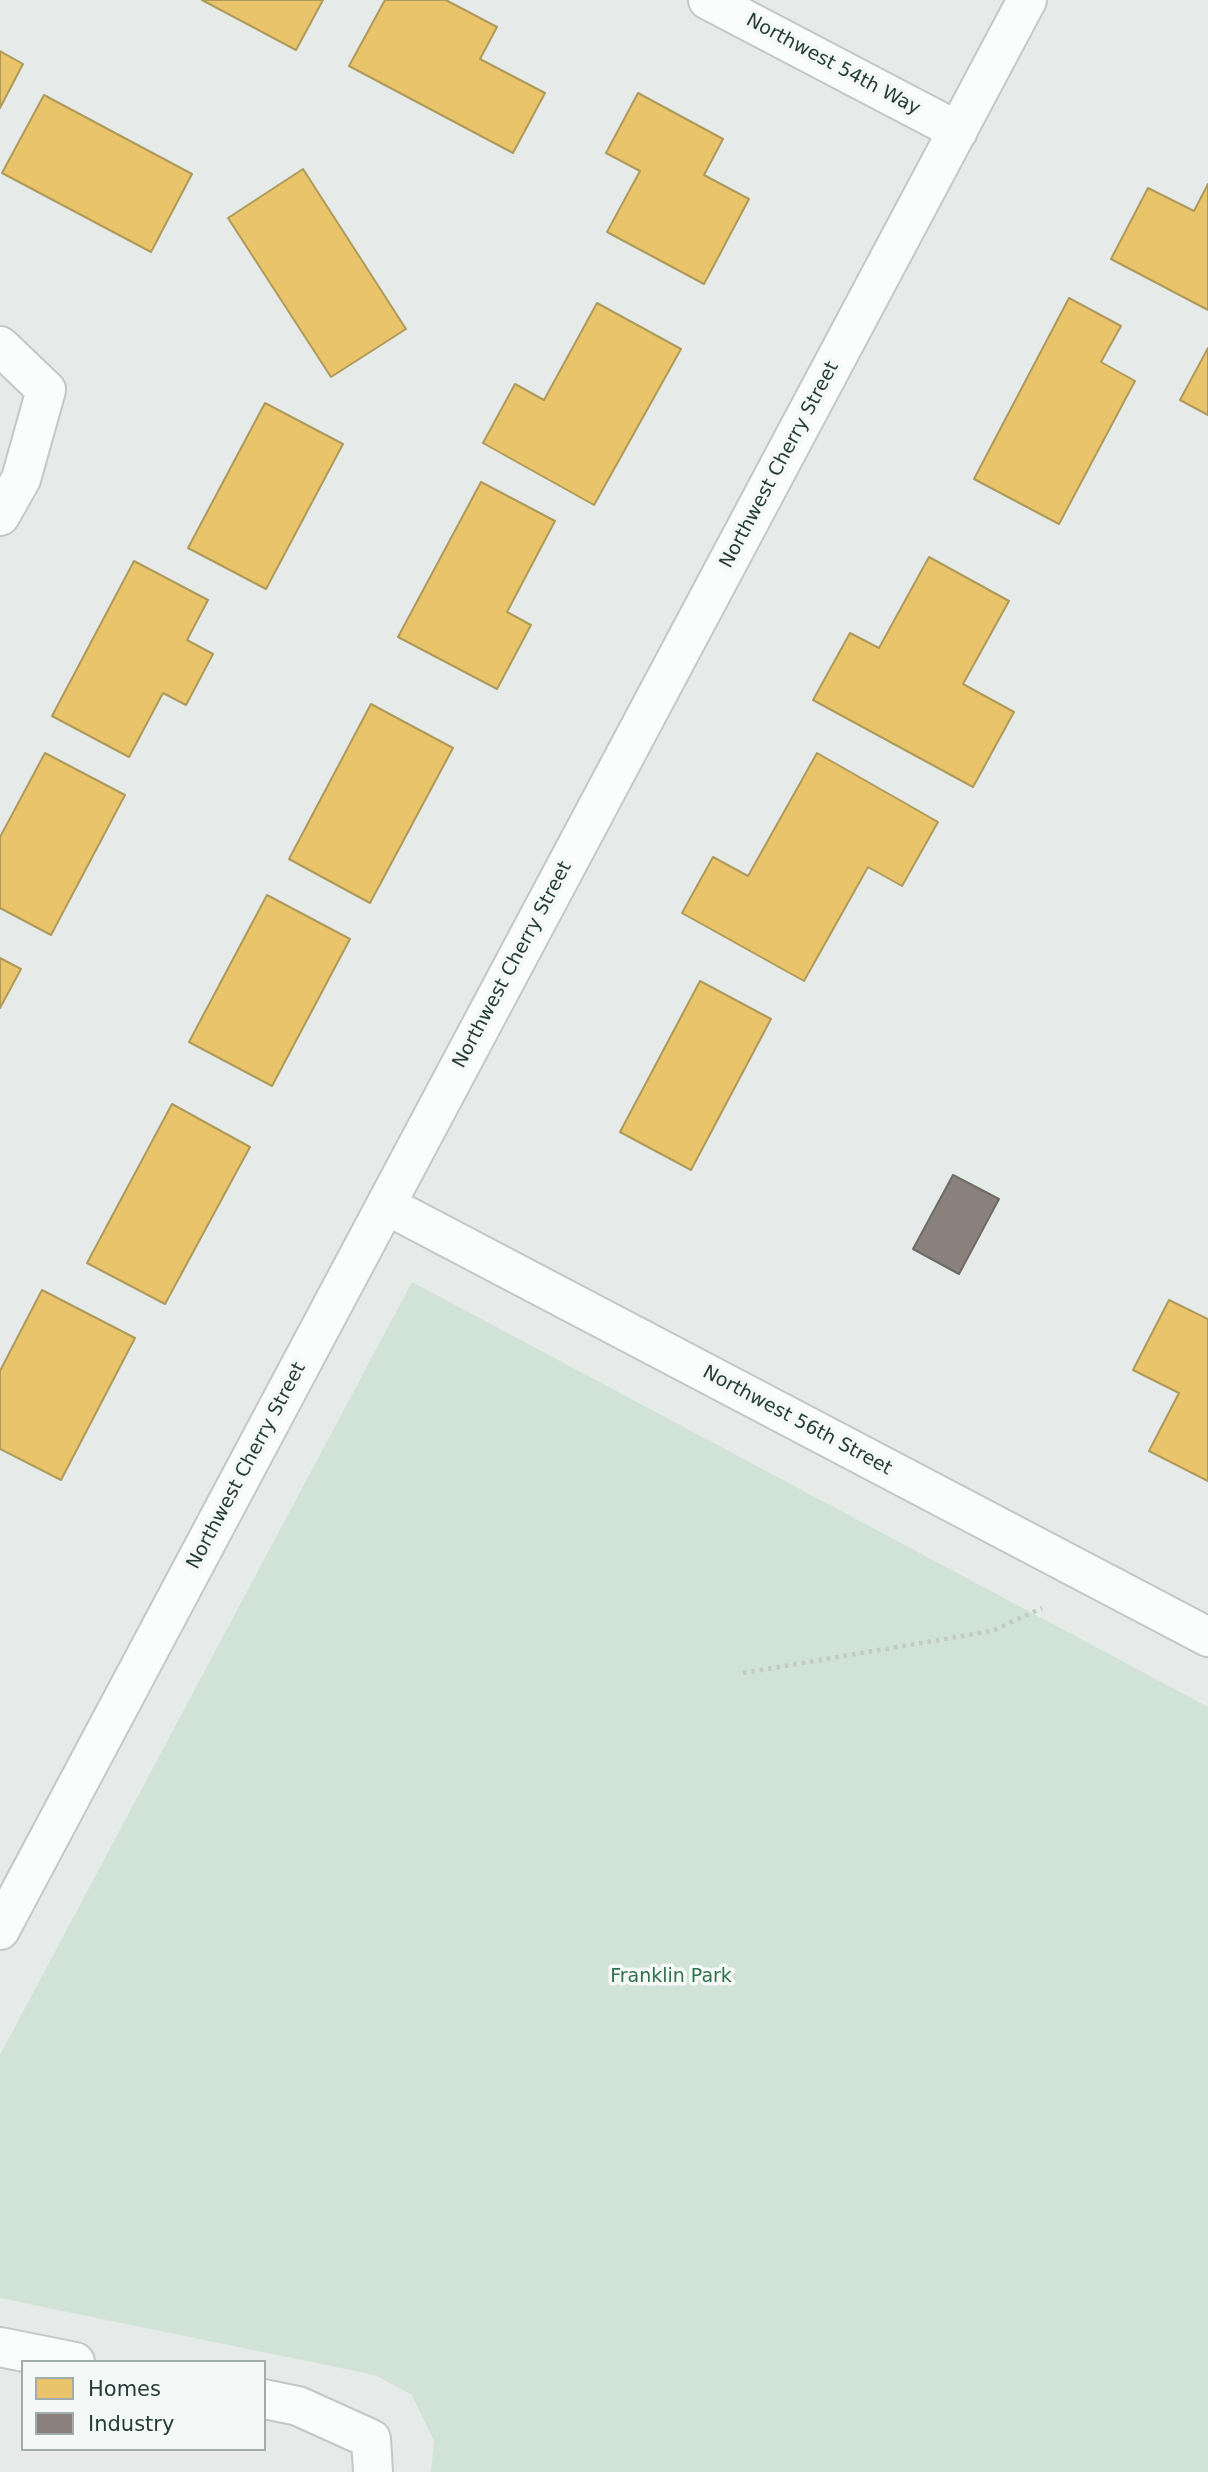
<!DOCTYPE html>
<html>
<head>
<meta charset="utf-8">
<style>
  body { margin:0 }
  #map { position:relative; width:1208px; height:2472px; overflow:hidden; background:#e6eae8; font-family:"DejaVu Sans",sans-serif }
  canvas { display:block }
  .legend { position:absolute; left:21px; top:2360px; width:245px; height:91px; box-sizing:border-box; background:#f4f9f7; border:2px solid #a1adaa; margin:0; padding:9px 12px; list-style:none; font-size:21px; color:#253c37 }
  .legend li { display:flex; align-items:center; gap:14px; height:35px }
  .legend b { width:35px; border:2px solid #a1adaa }
</style>
</head>
<body>
<div id="map">
<canvas width="1208" height="2472"></canvas>
<ul class="legend">
<li><b style="height:19px;background:#e9c46a"></b>Homes</li>
<li><b style="height:19px;background:#8a817c"></b>Industry</li>
</ul>
</div>
<script>
const g = document.querySelector('canvas').getContext('2d');
g.lineJoin = 'round';
function fillPath(path, color) {
  g.fillStyle = color;
  g.fill(path, 'evenodd');
}
function toPath(rows) {
  const path = new Path2D();
  for (const r of rows) {
    path.moveTo(r[0], r[1]);
    for (let i = 2; i < r.length; i += 2) path.lineTo(r[i], r[i + 1]);
  }
  return path;
}
function strokePath(path, color, width, dash) {
  g.strokeStyle = color;
  g.lineWidth = width;
  g.lineCap = dash ? 'butt' : 'round';
  g.setLineDash(dash || []);
  g.stroke(path);
}
function label(font, color, halo, rows, align = 'center') {
  g.font = font + ' "DejaVu Sans",sans-serif';
  g.lineWidth = 7;
  g.setLineDash([]);
  g.textBaseline = 'middle';
  g.strokeStyle = halo;
  g.fillStyle = color;
  for (const [text, x, y, turn = 0] of rows) {
    g.save();
    g.translate(x, y);
    g.rotate((+turn || 0) * Math.PI / 180);
    g.textAlign = isNaN(turn) ? turn : align;
    if (halo) g.strokeText(text, 0, 0);
    g.fillText(text, 0, 0);
    g.restore();
  }
}
fillPath(toPath([
  [412,1282,1208,1707,1208,2472,431,2472,434,2441,412,2395,375,2375,0,2298,0,2055]
]), '#d1e2d6');
const homes = toPath([
  [202,0,323,0,296,50,202,0],
  [385,0,446,0,497,27,480,59,545,93,513,153,349,66,385,0],
  [0,51,23,64,0,108,0,51],
  [638,93,723,139,704,175,749,199,704,284,607,232,640,171,606,153,638,93],
  [44,95,192,174,151,252,2,173,44,95],
  [303,169,406,329,331,377,228,218,303,169],
  [1208,184,1208,310,1111,259,1148,188,1194,211,1208,184],
  [1069,298,1121,326,1101,362,1135,381,1059,524,974,479,1069,298],
  [597,303,681,349,594,505,483,443,515,384,544,400,597,303],
  [1208,348,1208,415,1180,400,1208,348],
  [265,403,343,444,266,589,188,548,265,403],
  [481,482,555,521,507,612,531,625,497,689,398,637,481,482],
  [929,557,1009,601,963,684,1014,712,973,787,813,700,850,633,879,648,929,557],
  [134,561,208,600,187,640,213,654,186,705,163,693,129,757,52,716,134,561],
  [371,704,453,748,370,903,289,859,371,704],
  [45,753,125,795,51,935,0,908,0,837,45,753],
  [817,753,938,822,902,886,868,867,804,981,682,913,713,857,748,876,817,753],
  [267,895,350,939,272,1086,189,1042,267,895],
  [0,958,21,969,0,1008,0,958],
  [700,981,771,1019,691,1170,620,1132,700,981],
  [172,1104,250,1147,165,1304,87,1263,172,1104],
  [42,1290,135,1338,61,1480,0,1449,0,1371,42,1290],
  [1169,1300,1208,1319,1208,1481,1149,1451,1179,1393,1133,1370,1169,1300]
]);
fillPath(homes, '#e9c46a');
strokePath(homes, '#ae9b5b', 2);
const industry = toPath([
  [953,1175,999,1199,959,1274,913,1249,953,1175]
]);
fillPath(industry, '#8a817c');
strokePath(industry, '#6c6c67', 2);
const minor = toPath([
  [708,0,958,131],
  [0,346,46,390,21,479,0,516],
  [386,1205,1208,1637],
  [0,1930,1027,0],
  [0,2347,75,2362],
  [264,2399,298,2406,371,2439,373,2472]
]);
strokePath(minor, '#c3c7c5', 42);
strokePath(toPath([
  [743,1673,992,1631,1042,1608]
]), '#c2cac7', 4.5, [3.5, 5]);
strokePath(minor, '#fbfcfc', 38);
label('19px', '#253c37', '#f4f9f7', [
  ["Northwest 54th Way",833,65,28],
  ["Northwest Cherry Street",780,465,-62],
  ["Northwest Cherry Street",513,965,-62],
  ["Northwest 56th Street",797,1421,28],
  ["Northwest Cherry Street",247,1466,-62]
]);
label('19px', '#32704d', '#f4f9f7', [
  ["Franklin Park",671,1977]
]);
</script>
</body>
</html>
